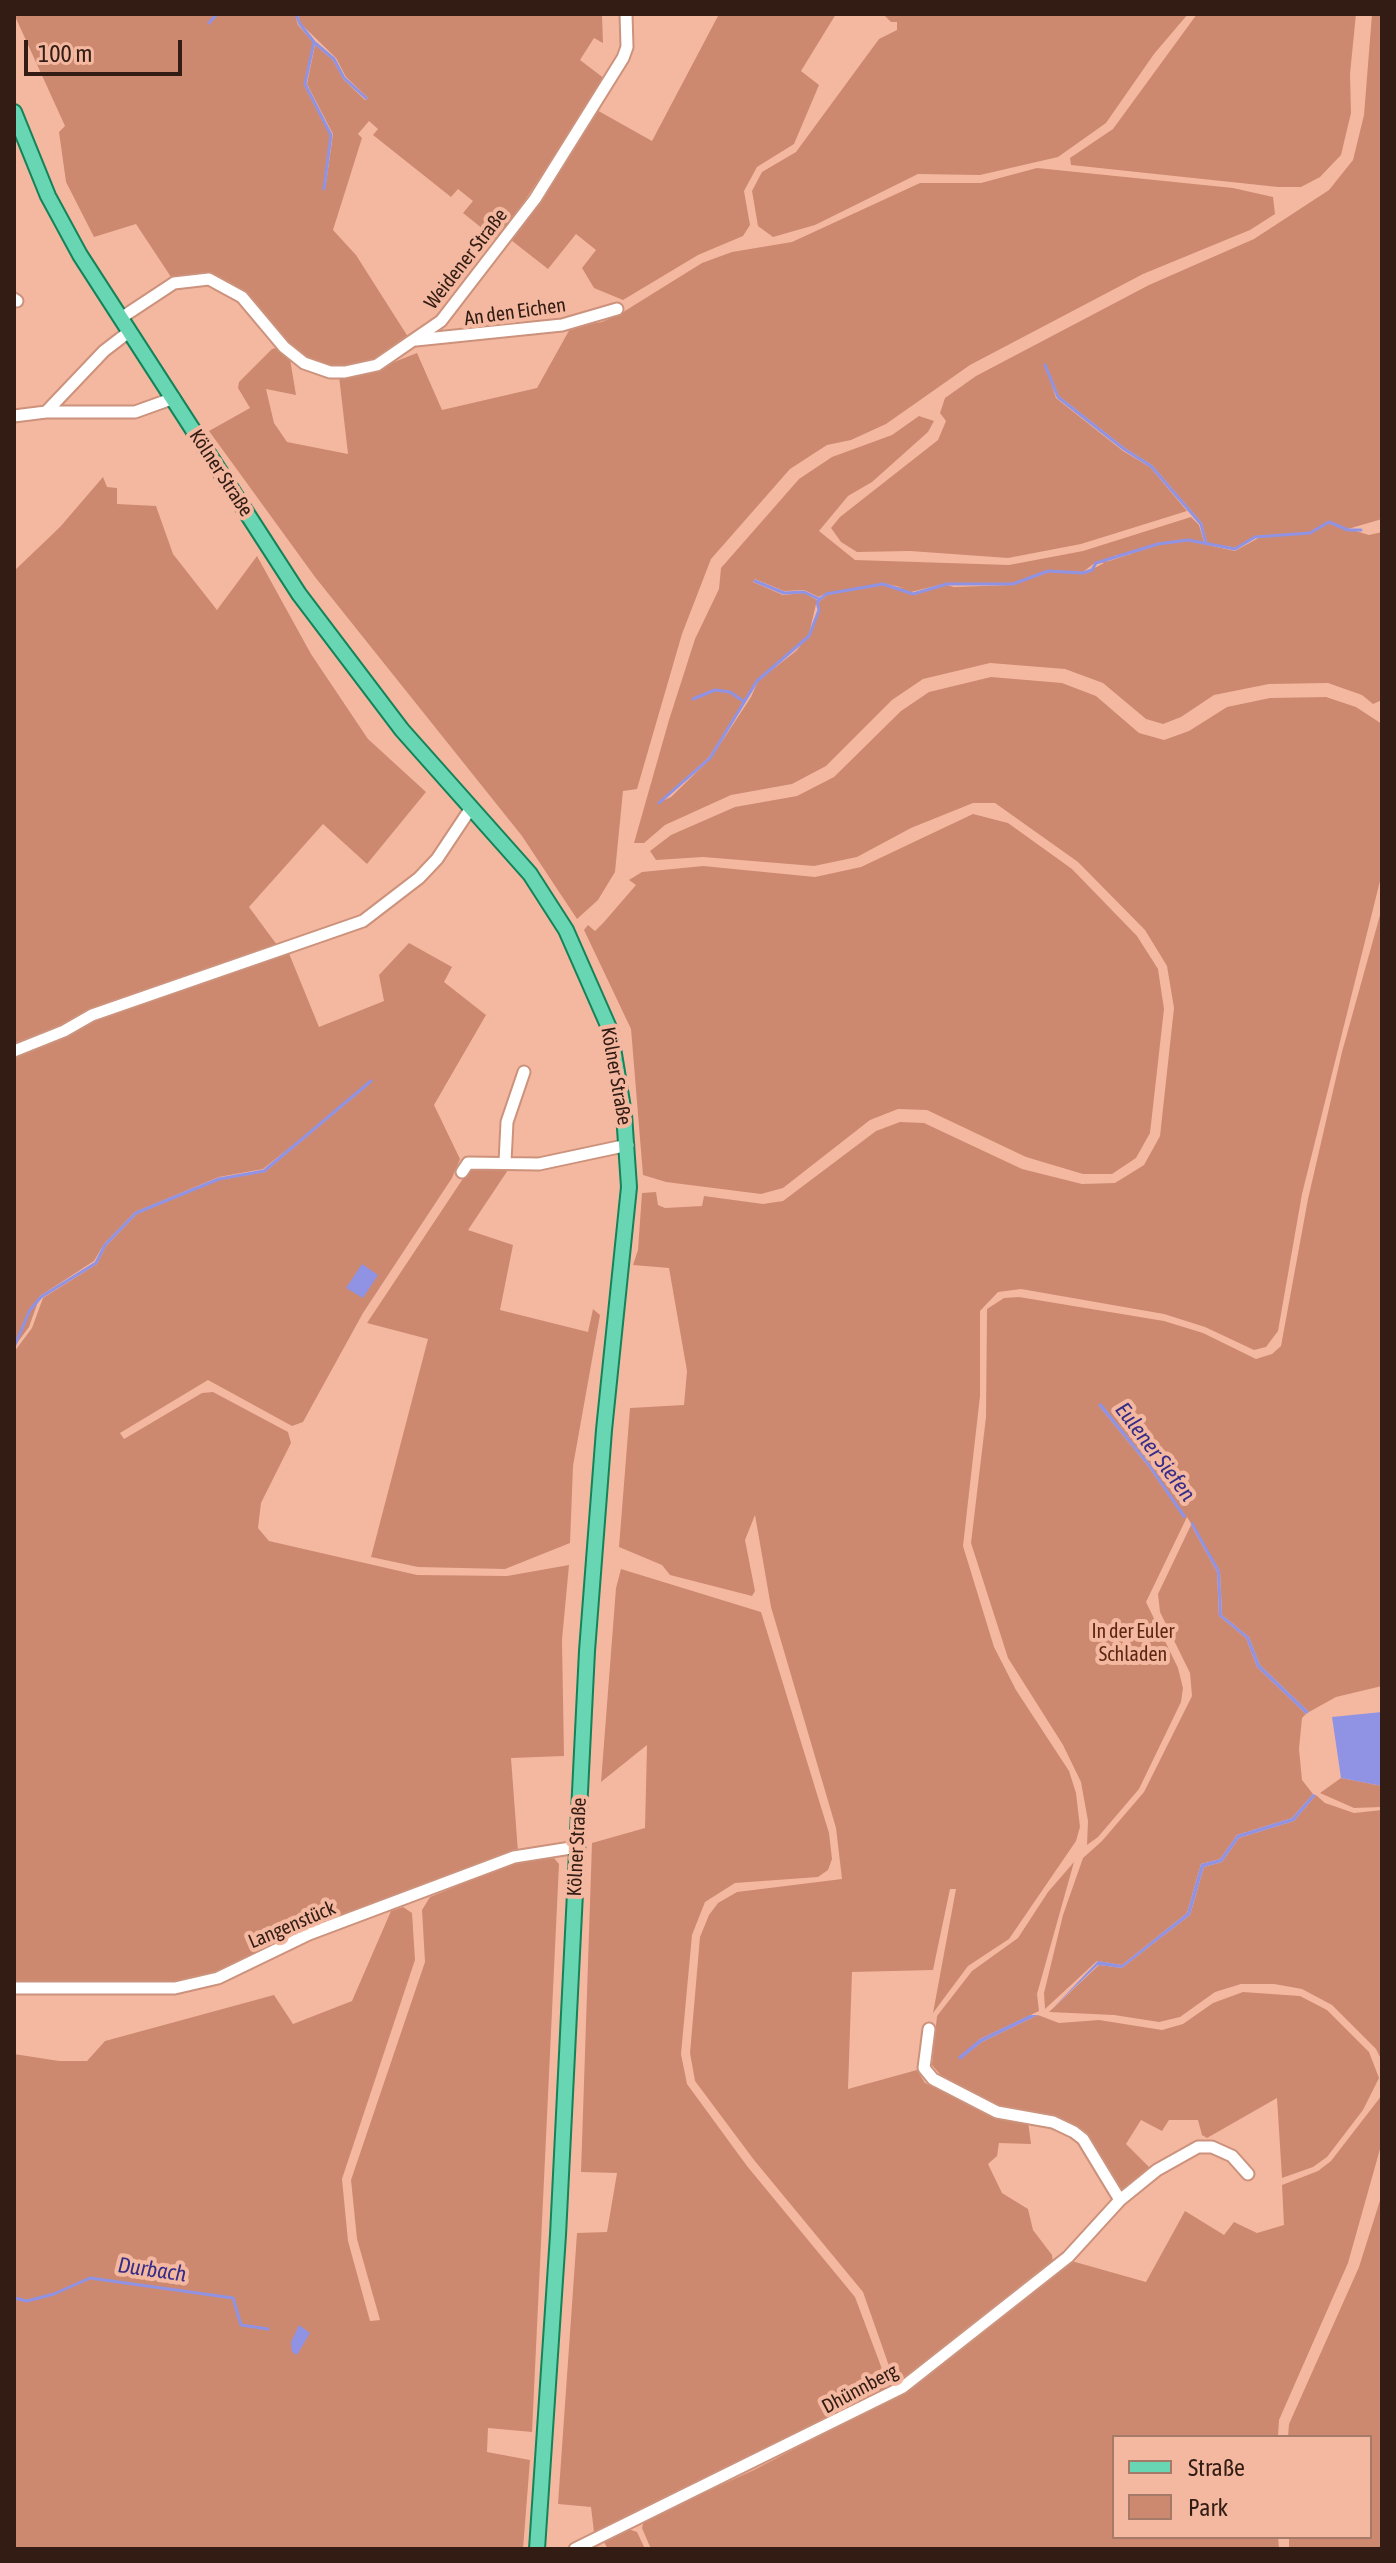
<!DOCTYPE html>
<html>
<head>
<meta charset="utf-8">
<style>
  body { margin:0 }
  #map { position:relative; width:1396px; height:2563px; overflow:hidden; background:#f4b8a1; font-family:"Asap Condensed",sans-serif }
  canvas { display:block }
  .frame { position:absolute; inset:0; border:16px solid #321c13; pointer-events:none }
  .legend { position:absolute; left:1112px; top:2435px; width:260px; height:104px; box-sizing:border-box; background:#f4b8a1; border:2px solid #a67a68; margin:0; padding:10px 14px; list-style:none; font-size:24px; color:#321c13 }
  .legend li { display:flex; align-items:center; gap:16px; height:40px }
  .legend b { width:40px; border:2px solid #a67a68 }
  .scale { position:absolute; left:24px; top:40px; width:158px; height:36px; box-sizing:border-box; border:4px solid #321c13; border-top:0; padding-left:10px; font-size:24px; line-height:28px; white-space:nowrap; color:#321c13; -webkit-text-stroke:6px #f4b8a1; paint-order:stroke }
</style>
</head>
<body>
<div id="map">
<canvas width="1396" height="2563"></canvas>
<div class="frame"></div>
<ul class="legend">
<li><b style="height:10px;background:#68d6b2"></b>Straße</li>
<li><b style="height:22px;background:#cc8970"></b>Park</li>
</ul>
<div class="scale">100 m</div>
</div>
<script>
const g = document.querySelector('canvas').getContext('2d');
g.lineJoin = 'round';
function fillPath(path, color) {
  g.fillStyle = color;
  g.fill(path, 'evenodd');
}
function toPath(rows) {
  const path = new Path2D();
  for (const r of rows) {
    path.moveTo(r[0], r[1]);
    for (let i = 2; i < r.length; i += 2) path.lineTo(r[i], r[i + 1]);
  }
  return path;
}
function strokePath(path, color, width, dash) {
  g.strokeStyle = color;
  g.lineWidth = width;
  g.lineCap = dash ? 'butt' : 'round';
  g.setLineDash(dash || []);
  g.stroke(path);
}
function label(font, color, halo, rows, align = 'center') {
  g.font = font + ' "Asap Condensed",sans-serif';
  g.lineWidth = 8;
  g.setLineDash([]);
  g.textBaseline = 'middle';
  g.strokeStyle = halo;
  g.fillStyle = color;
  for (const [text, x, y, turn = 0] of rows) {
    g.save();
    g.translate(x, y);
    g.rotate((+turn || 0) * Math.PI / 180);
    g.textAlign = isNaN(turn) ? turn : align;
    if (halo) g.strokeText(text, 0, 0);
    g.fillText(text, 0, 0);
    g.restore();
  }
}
fillPath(toPath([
  [14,14,215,14,209,24,219,14,295,14,298,25,313,42,304,85,330,135,325,191,333,134,307,84,315,45,333,60,343,79,365,100,368,98,346,77,336,58,301,24,298,14,602,14,603,43,594,38,580,60,605,79,498,241,463,213,473,201,458,189,451,197,373,135,378,129,369,121,358,134,362,138,333,230,356,255,410,340,374,362,344,369,319,365,297,354,244,294,222,279,210,276,173,280,136,224,94,237,66,182,59,132,65,126],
  [719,14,836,14,801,71,819,85,794,144,757,167,744,191,750,225,743,236,698,255,623,300,594,288,582,268,596,250,576,234,548,269,511,240,538,204,595,109,652,141],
  [883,14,1188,14,1154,54,1106,123,1058,157,980,175,918,174,815,225,773,237,758,226,752,191,762,172,796,152,879,39,897,30,897,22,891,22],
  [1197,14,1356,14,1350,74,1351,113,1341,155,1320,177,1301,187,1278,187,1071,165,1070,158,1113,129],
  [1372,14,1382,14,1382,519,1348,529,1329,521,1310,532,1255,536,1238,548,1207,543,1202,523,1152,465,1125,448,1059,396,1045,363,1056,398,1123,451,1150,467,1187,511,1081,544,1008,558,910,551,857,552,841,542,831,528,840,517,938,440,946,421,940,413,945,398,976,376,1149,285,1254,239,1329,190,1353,160,1364,115],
  [1037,168,1233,188,1273,197,1275,214,1250,230,1143,274,970,365,886,424,851,440,827,445,790,469,711,559,682,634,637,789,623,791,615,872,598,900,577,919,522,836,315,577,209,431,250,408,238,388,239,382,272,349,280,347,290,359,296,395,266,389,274,423,287,442,348,454,339,376,379,368,417,353,442,410,537,388,571,327,602,322,620,314,702,263,732,252,792,242,920,183,981,183],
  [919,416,934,421,928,432,872,482,848,496,819,531,855,560,1009,565,1083,551,1191,517,1199,525,1204,542,1188,539,1157,543,1129,555,1116,555,1106,562,1158,545,1189,541,1235,551,1262,536,1310,534,1329,523,1369,535,1382,532,1382,700,1373,704,1362,695,1328,683,1269,684,1214,695,1181,717,1163,724,1146,719,1103,683,1065,669,990,663,923,679,892,700,826,766,792,784,731,795,665,825,644,843,634,843,669,720,695,639,719,589,721,568,799,479,832,457,892,435],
  [1096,562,1104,563,1083,574,1049,572,1013,585,954,587,947,585,914,595,907,593,947,583,1013,583,1048,570,1083,572],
  [755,579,784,591,804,590,819,597,824,594,883,583,904,588,883,585,827,595,818,603,819,611,809,634,817,600,804,593,783,595,753,582],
  [808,636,796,651,758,681,751,697,711,758,671,797,658,803,709,757,757,680],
  [103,477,107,487,117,488,117,504,156,506,173,554,217,610,257,556,311,654,368,739,426,792,367,864,323,824,249,907,280,949,91,1013,14,1047,14,571,60,527],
  [991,677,1062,683,1096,696,1139,733,1164,740,1189,731,1227,707,1270,698,1326,697,1356,707,1382,724,1382,873,1302,1194,1278,1331,1266,1347,1254,1350,1205,1327,1164,1314,1021,1289,998,1292,980,1311,980,1396,963,1546,994,1647,1016,1690,1069,1771,1076,1793,1080,1827,1076,1841,1009,1939,968,1966,933,2013,956,1889,950,1889,933,1970,852,1972,848,2089,917,2070,925,2083,957,2098,994,2114,1028,2121,1031,2144,999,2143,997,2156,988,2164,1002,2193,1028,2209,1033,2230,1052,2255,1053,2264,934,2359,900,2381,889,2366,863,2292,754,2160,695,2081,690,2053,700,1937,709,1915,718,1903,737,1892,842,1879,836,1828,771,1607,755,1515,745,1540,755,1591,752,1596,670,1575,662,1565,619,1547,630,1408,684,1405,687,1371,669,1268,633,1265,638,1250,642,1193,656,1192,658,1205,665,1208,702,1206,704,1196,763,1204,783,1201,876,1131,900,1122,924,1123,1022,1169,1082,1184,1115,1183,1144,1165,1160,1136,1174,1008,1167,966,1145,930,1078,862,995,803,973,803,911,828,857,857,814,866,703,857,656,860,650,851,671,835,735,807,797,796,834,777,901,711,929,692],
  [973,814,1008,823,1072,869,1137,936,1158,969,1164,1009,1150,1133,1136,1158,1112,1174,1083,1174,1026,1157,927,1110,898,1109,870,1120,783,1188,761,1194,666,1182,643,1175,631,1029,584,930,588,925,595,931,604,922,636,885,629,880,642,872,703,866,815,877,861,867],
  [1382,908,1382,1686,1336,1697,1309,1712,1260,1665,1249,1637,1222,1615,1220,1571,1187,1517,1146,1602,1178,1668,1183,1688,1181,1702,1139,1789,1098,1837,1087,1845,1088,1821,1081,1782,1063,1745,1008,1658,971,1543,986,1417,987,1309,1004,1298,1019,1297,1164,1321,1203,1333,1256,1359,1272,1354,1281,1346,1308,1199,1342,1052],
  [1101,1404,1150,1464,1184,1518,1148,1466,1099,1406],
  [409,943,452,967,444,982,486,1015,434,1105,460,1159,452,1178,363,1313,303,1422,292,1426,208,1380,120,1433,124,1439,202,1393,213,1392,288,1432,291,1443,261,1503,258,1528,269,1541,417,1575,507,1576,569,1565,562,1640,564,1756,511,1758,518,1852,216,1973,174,1982,14,1984,14,1352,32,1328,43,1298,97,1264,106,1246,137,1214,219,1180,265,1172,374,1080,263,1169,219,1177,135,1212,104,1244,94,1261,40,1296,29,1327,14,1347,14,1053,93,1017,288,951,319,1027,384,1001,379,975],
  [480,1165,510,1167,468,1230,513,1245,500,1310,588,1332,593,1309,600,1315,573,1466,570,1543,505,1569,418,1567,371,1557,428,1339,367,1323,468,1171],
  [1191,1525,1217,1572,1219,1616,1246,1638,1257,1667,1306,1714,1302,1718,1299,1749,1302,1780,1313,1794,1292,1818,1237,1835,1220,1859,1201,1864,1187,1913,1122,1965,1097,1961,1045,2009,1044,1993,1063,1915,1083,1858,1102,1841,1144,1792,1192,1696,1190,1673,1160,1612,1158,1594],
  [621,1569,761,1612,829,1833,832,1859,828,1870,818,1877,735,1883,705,1902,692,1935,681,2054,687,2084,747,2166,855,2297,882,2369,886,2389,697,2485,594,2532,591,2507,558,2504,577,2233,607,2232,617,2173,581,2172,592,1843,645,1828,647,1745,601,1782,616,1588],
  [1341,1778,1382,1786,1382,1807,1354,1808,1320,1793],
  [1316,1795,1325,1803,1354,1813,1382,1810,1382,2061,1376,2049,1332,2005,1302,1989,1274,1984,1241,1984,1215,1992,1180,2017,1159,2022,1114,2015,1049,2012,1099,1965,1122,1968,1190,1915,1204,1867,1222,1862,1239,1838,1294,1821],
  [554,1858,559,1864,532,2432,488,2428,487,2452,530,2460,523,2549,14,2549,14,2054,59,2061,87,2061,105,2041,274,1995,293,2024,352,2001,391,1911,403,1907,412,1913,415,1960,342,2179,348,2241,370,2321,380,2320,357,2239,351,2180,425,1962,422,1910,430,1897,514,1863],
  [1074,1862,1037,1994,1039,2011,980,2039,960,2059,982,2042,1038,2015,1059,2023,1099,2020,1162,2030,1183,2024,1213,2003,1243,1992,1300,1996,1327,2010,1369,2052,1379,2078,1363,2110,1327,2157,1313,2167,1282,2178,1277,2098,1207,2138,1202,2135,1198,2120,1169,2120,1162,2131,1141,2120,1126,2144,1153,2171,1121,2192,1086,2137,999,2111,945,2080,932,2065,937,2016,972,1971,1018,1938,1048,1892],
  [1382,2095,1382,2142,1348,2263,1279,2420,1278,2437,1114,2437,1114,2537,1278,2537,1279,2549,651,2549,642,2528,644,2520,754,2470,905,2391,957,2353,1068,2260,1146,2282,1185,2211,1224,2235,1234,2222,1257,2233,1284,2225,1282,2185,1318,2171,1331,2161],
  [1382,2194,1382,2549,1289,2549,1289,2537,1370,2537,1370,2437,1288,2437,1289,2424,1359,2267],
  [625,2528,637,2532,645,2549,608,2549,602,2539]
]), '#cc8970');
fillPath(toPath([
  [362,1264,378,1275,363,1298,346,1288],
  [1101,1403,1150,1464,1186,1516,1184,1519,1148,1466,1098,1405],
  [1192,1521,1220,1571,1222,1615,1249,1637,1260,1665,1309,1712,1306,1714,1257,1667,1246,1638,1219,1616,1217,1572,1191,1525],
  [1382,1712,1382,1786,1341,1778,1332,1717],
  [1313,1794,1316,1795,1294,1821,1239,1838,1222,1862,1204,1867,1190,1915,1122,1968,1098,1965,1054,2007,1098,1961,1122,1965,1187,1913,1201,1864,1220,1859,1237,1835,1292,1818],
  [1030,2015,1038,2015,982,2042,960,2060,958,2057,980,2039],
  [299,2325,310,2333,297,2355,292,2352,291,2342]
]), '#9093e3');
strokePath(toPath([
  [296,14,300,24,314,42,305,84,331,135,324,189],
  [209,23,217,14],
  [315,43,334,59,344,78,366,98],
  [1045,365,1058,397,1124,449,1151,466,1201,524,1206,544],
  [755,581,784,593,804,592,819,599],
  [693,699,715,690,730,692,743,701],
  [659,803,710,758,757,681,809,636,819,610,817,602,826,594,883,584,913,594,947,584,1013,584,1048,571,1083,573,1092,570,1096,563,1158,544,1188,540,1235,549,1255,537,1310,533,1329,522,1348,530,1361,530],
  [14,1347,30,1310,41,1297,96,1263,105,1245,136,1213,219,1179,264,1171,371,1081],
  [14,2298,27,2301,54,2294,90,2278,233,2298,241,2325,268,2329]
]), '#9093e3', 3);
const minor = toPath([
  [14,299,17,301],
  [121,318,174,283,209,279,242,297,284,347,304,363,330,372,345,372,377,365,441,321,535,199,623,58,627,47,626,14],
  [416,340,562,325,617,309],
  [46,412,104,351,130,331],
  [14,416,46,412,135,412,174,398],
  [14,1051,64,1031,92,1015,363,921,419,878,437,859,471,808],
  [505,1162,507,1122,524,1072],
  [462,1172,468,1163,539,1164,628,1145],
  [14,1988,175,1988,218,1978,309,1934,514,1857,577,1847],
  [1120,2200,1157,2170,1198,2147,1212,2147,1232,2156,1248,2174],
  [575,2549,903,2387,1068,2257,1120,2200,1083,2139,1074,2132,1053,2122,997,2112,933,2079,924,2068,929,2029]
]);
const major = toPath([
  [14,112,48,196,80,255,299,594,402,730,530,874,566,930,610,1030,624,1114,629,1187,604,1430,587,1651,558,2235,537,2549]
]);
strokePath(minor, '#cc927c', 15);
strokePath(major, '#148359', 18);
strokePath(minor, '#fff', 11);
strokePath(major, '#68d6b2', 14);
label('20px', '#321c13', '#f4b8a1', [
  ["Weidener Straße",466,259,-52],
  ["An den Eichen",515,312,-8],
  ["Kölner Straße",221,473,57],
  ["Kölner Straße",616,1076,80],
  ["Kölner Straße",577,1847,-87],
  ["Langenstück",292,1925,-23],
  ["Dhünnberg",860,2389,-28]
]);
label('20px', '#5e2610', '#f4b8a1', [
  ["In der Euler",1133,1632],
  ["Schladen",1133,1655]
]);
label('italic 22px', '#362d88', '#f4b8a1', [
  ["Eulener Siefen",1155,1452,53],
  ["Durbach",152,2270,8]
]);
</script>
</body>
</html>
